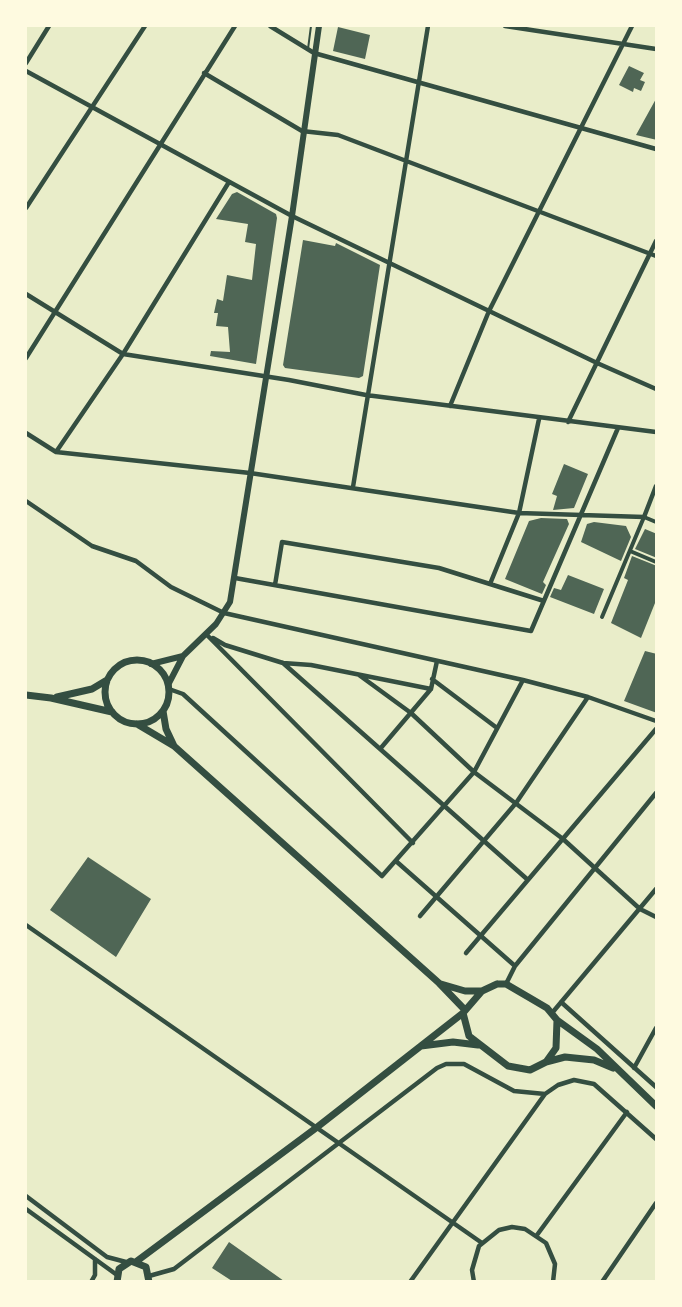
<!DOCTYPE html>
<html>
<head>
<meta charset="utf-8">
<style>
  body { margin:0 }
  #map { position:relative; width:682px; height:1307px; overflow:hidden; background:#e9edc9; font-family:"Alegreya Sans",sans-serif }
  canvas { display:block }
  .frame { position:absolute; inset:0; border:27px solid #fefae0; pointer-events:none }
</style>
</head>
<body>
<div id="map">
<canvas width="682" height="1307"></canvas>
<div class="frame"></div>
</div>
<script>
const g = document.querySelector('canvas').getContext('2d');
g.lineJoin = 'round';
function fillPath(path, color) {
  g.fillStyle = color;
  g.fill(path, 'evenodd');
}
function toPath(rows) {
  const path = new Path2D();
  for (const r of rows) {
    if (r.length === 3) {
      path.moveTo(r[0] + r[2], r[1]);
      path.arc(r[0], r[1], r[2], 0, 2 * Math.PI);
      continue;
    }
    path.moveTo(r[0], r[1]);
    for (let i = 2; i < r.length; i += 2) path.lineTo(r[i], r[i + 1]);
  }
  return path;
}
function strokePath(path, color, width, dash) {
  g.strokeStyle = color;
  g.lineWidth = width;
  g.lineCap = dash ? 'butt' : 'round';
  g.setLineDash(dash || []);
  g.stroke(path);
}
fillPath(toPath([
  [338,27,370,35,365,59,333,51],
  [629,66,644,73,640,80,645,82,641,91,634,88,633,92,619,85],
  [657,97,657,140,636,135],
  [237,192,276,214,277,218,256,364,210,356,211,351,230,352,228,327,216,326,218,313,214,313,217,299,223,301,227,275,252,280,256,244,245,242,248,224,216,219,232,194],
  [303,240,335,246,336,243,380,265,363,376,359,378,285,368,283,365],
  [564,464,588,474,574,508,553,510,557,496,552,494],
  [541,518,567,519,569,524,543,582,546,585,542,594,505,579,529,521],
  [594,522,626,526,631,537,621,561,581,542,587,524],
  [645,529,657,534,657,558,635,549],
  [632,556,657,566,657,598,641,638,611,623,628,580,624,578],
  [568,575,604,589,594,614,550,597,554,588,561,590],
  [645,651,657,654,657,713,624,701],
  [88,857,151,899,116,957,50,910],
  [229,1242,284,1281,232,1281,212,1268]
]), '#4f6655');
strokePath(toPath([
  [308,49,311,26]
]), '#344e41', 2);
strokePath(toPath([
  [630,551,656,562],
  [602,617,644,517,656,522]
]), '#344e41', 4);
strokePath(toPath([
  [270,26,314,53,656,149],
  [505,26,656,49],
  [26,63,49,26],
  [26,71,292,216,597,363,656,389],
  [204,73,302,131,338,135,656,256],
  [26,208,145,26],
  [26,294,123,354,289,380,366,395,656,432],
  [26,358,235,26],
  [450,406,489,311,632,26],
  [568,422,656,241],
  [26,433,56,452,250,473,519,513,644,517,656,486],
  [56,452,123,354,229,182],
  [353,487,428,26],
  [26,501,92,546,136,561,171,587,224,613,523,680,588,697,656,721],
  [235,578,531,631,618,428],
  [490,584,519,513,539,419],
  [275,585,282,542,439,568,544,601],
  [206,634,413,843],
  [213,638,225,645,283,663,311,665,431,689],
  [283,663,528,880],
  [359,675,411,713,474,772,563,839,640,909,656,917],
  [432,679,497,728],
  [169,689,183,694,382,876,474,772,523,680],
  [380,749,431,689,437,661],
  [397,862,515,966],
  [420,916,516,803,588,697],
  [26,925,482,1243],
  [466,953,656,729],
  [506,984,515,966,656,793],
  [561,1002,656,1087],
  [552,1013,656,889],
  [634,1068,656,1028],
  [26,1196,107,1257,126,1262],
  [26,1209,117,1275],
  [537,1235,627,1112],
  [149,1276,174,1269,437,1068,446,1064,464,1064,514,1091,545,1094],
  [91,1282,95,1275,95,1259],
  [410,1282,545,1094,558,1085,574,1080,594,1084,656,1139],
  [474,1282,472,1270,479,1246,499,1230,512,1227,525,1229,546,1243,555,1264,553,1282],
  [602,1282,656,1203]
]), '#344e41', 4.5);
strokePath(toPath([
  [151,664,183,656],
  [168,685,183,656,216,624,230,602,292,216,319,26]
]), '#344e41', 6);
strokePath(toPath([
  [137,692,32],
  [26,695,51,698,112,712],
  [57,697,92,689,107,680],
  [163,711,166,729,174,746],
  [137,724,174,746,439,983,465,1010],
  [441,984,465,991,482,991],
  [497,984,506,984,530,998,547,1008,557,1020,556,1048,546,1062,530,1070,508,1066,469,1036,463,1013,482,991,497,984],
  [557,1020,597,1049,656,1106],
  [421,1046,453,1042,478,1045],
  [546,1062,565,1057,594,1060,613,1068],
  [137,1261,316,1128,463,1013],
  [117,1282,119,1269,131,1261,146,1267,149,1282]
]), '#344e41', 7);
</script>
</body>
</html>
